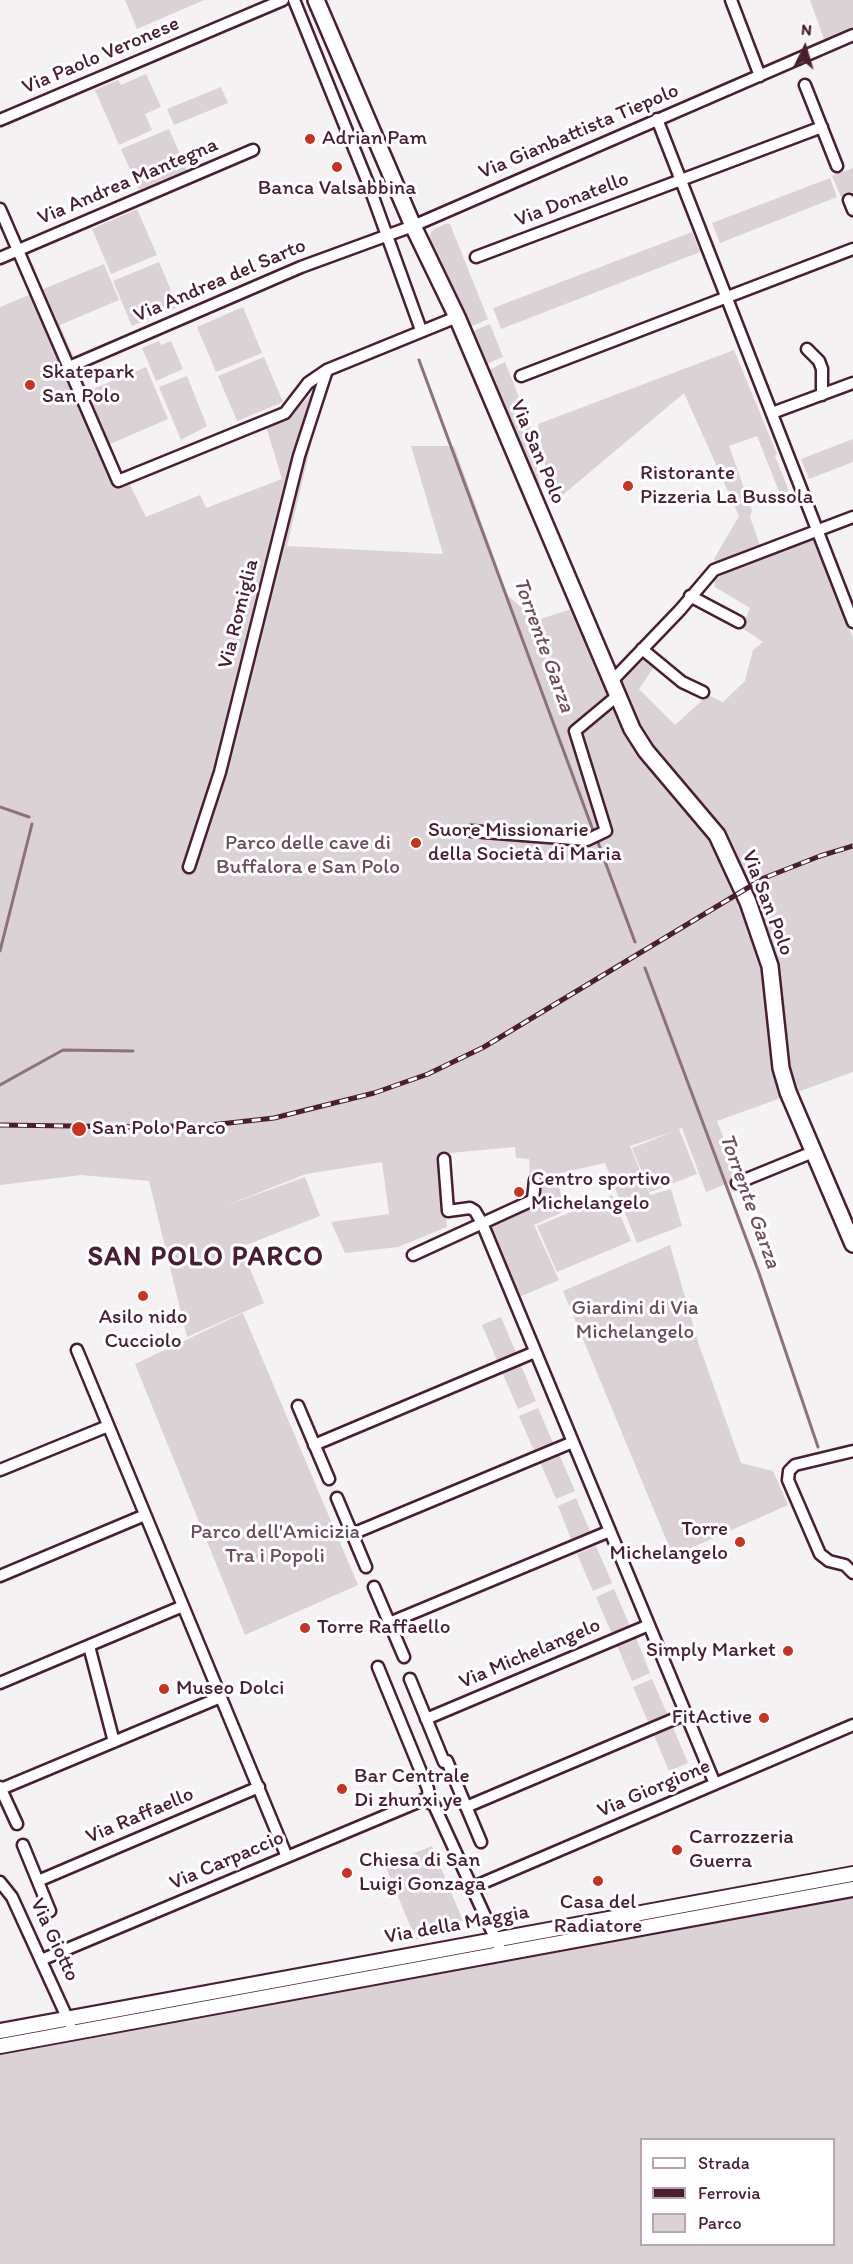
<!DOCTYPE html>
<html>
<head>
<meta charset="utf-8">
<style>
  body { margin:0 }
  #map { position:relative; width:853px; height:2264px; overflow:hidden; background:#f4f2f2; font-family:Itim,sans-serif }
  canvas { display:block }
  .legend { position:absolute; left:640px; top:2138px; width:195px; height:108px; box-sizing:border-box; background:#fff; border:2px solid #b7a5aa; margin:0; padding:8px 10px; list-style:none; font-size:18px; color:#4a1f2b }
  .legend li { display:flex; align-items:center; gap:12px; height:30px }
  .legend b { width:30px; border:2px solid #b7a5aa }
  .north { position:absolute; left:775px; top:18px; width:60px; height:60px; -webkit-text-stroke:4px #fff; paint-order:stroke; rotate:5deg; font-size:16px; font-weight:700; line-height:24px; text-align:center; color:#4a1f2b }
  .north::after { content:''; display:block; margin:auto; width:21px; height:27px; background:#4a1f2b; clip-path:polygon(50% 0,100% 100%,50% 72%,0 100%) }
</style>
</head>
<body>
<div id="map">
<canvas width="853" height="2264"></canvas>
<ul class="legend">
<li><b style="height:8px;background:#fff"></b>Strada</li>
<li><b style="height:8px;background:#4a1f2b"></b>Ferrovia</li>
<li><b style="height:16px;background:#dbd2d5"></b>Parco</li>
</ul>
<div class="north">N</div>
</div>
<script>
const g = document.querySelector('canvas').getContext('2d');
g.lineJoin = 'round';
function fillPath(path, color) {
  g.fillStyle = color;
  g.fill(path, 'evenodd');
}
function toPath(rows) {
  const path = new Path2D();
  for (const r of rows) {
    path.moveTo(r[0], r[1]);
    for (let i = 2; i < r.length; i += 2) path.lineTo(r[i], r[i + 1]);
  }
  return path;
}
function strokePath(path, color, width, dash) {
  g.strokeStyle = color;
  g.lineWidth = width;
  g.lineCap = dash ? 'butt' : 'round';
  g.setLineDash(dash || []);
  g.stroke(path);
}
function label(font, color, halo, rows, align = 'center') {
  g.font = font + ' Itim,sans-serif';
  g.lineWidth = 6;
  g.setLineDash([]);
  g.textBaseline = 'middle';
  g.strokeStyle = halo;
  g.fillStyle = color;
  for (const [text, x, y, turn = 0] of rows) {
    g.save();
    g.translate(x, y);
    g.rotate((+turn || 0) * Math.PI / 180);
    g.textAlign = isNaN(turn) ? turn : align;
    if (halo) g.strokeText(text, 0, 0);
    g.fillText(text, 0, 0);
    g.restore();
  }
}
fillPath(toPath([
  [125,0,204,0,137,29],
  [810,0,853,0,853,26,824,39],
  [146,74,161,107,145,114,152,130,119,145,95,90,118,80,121,85],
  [221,87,228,103,174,125,167,109],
  [169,129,187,170,139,190,121,149],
  [853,168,853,192,841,197,832,176],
  [830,178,837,197,720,243,712,223],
  [137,209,157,255,111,274,92,229],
  [445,224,450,224,488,319,468,328,429,236,434,229],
  [692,232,700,252,501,329,493,308],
  [159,262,178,307,132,326,113,281],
  [104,264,119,300,60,325,88,391,146,367,168,419,110,444,124,479,129,483,146,517,200,495,206,508,282,479,266,426,291,415,323,382,306,435,311,445,287,546,443,554,411,446,454,446,508,596,537,620,572,609,607,687,621,682,642,656,654,667,639,689,675,725,708,695,723,702,745,681,753,650,763,642,742,628,750,608,715,587,714,574,814,538,853,638,853,1072,717,1121,739,1179,706,1192,682,1128,679,1129,697,1174,650,1192,632,1148,675,1131,630,1146,650,1195,671,1189,682,1226,637,1243,605,1163,556,1174,565,1211,534,1225,559,1280,517,1298,488,1224,531,1205,529,1159,516,1158,515,1147,439,1154,447,1227,398,1247,345,1253,331,1222,389,1214,382,1162,306,1174,225,1206,305,1177,320,1216,241,1247,264,1303,187,1337,149,1181,81,1175,0,1185,0,307],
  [243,307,262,353,216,372,197,327],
  [490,324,503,357,484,365,471,332],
  [159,341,161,345,171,341,183,369,156,381,142,348],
  [734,350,777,454,775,456,789,491,780,494,757,436,729,446,752,510,750,517,761,548,717,565,714,559,739,516,684,393,552,504,538,424],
  [264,357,283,402,237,421,218,376],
  [505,362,530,425,540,486,535,488,489,370],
  [187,376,207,426,181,440,159,387],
  [853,439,853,462,809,479,801,459],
  [612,1195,631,1241,557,1272,537,1226],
  [670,1245,698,1342,741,1463,773,1471,788,1505,673,1556,563,1291],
  [243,1313,358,1585,245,1635,135,1364],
  [501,1317,517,1355,498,1363,482,1325],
  [520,1363,536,1401,518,1409,502,1372],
  [538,1408,554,1445,535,1453,519,1416],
  [559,1454,575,1491,556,1499,540,1462],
  [576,1498,592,1536,573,1544,558,1506],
  [596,1546,612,1583,593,1591,577,1554],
  [614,1589,630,1626,612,1634,596,1597],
  [635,1635,650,1673,632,1681,616,1643],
  [652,1679,668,1716,649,1724,633,1687],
  [672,1725,688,1763,669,1771,653,1733],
  [432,1846,463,1921,416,1940,385,1865],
  [853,1895,853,2264,0,2264,0,2053],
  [642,2140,834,2140,834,2244,642,2244]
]), '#dbd2d5');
strokePath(toPath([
  [419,360,594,833],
  [0,807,29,817],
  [597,840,635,942],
  [0,951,32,824],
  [645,968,759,1273,818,1447],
  [0,1085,63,1050,133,1051]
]), '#8d727a', 3);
const minor = toPath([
  [294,0,368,183,421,330],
  [731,0,760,76],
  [805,85,837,166],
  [657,119,853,622],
  [0,120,283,0],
  [849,200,853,210],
  [0,209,118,481,285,413,308,383,327,370,457,317],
  [476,257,822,127],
  [0,258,253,150],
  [807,349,819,361,822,369,822,395],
  [69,367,301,267,413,226,853,35],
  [521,376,853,249],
  [772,413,853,383],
  [690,596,739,622],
  [642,649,682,682,703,692],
  [611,682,680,610,714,570,853,517],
  [471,831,587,840,606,831,575,731,617,696],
  [189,867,220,772,299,456,327,370],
  [444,1159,448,1211,470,1208,475,1211,482,1223,715,1784],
  [737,1183,813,1152],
  [413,1255,533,1200,535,1180],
  [77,1350,287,1857],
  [298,1406,329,1479],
  [314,1445,535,1352],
  [853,1451,795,1465,789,1471,788,1480,820,1554,829,1561,845,1565,853,1573],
  [0,1470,108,1426],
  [337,1498,366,1567],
  [352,1534,573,1442],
  [0,1576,145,1515],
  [374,1587,404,1657],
  [389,1623,610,1531],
  [89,1646,114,1742],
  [378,1667,428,1789,429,1800],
  [410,1679,444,1762],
  [0,1683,183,1606],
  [426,1719,649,1625],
  [447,1761,481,1842],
  [0,1787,17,1824],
  [1,1789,221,1697],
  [466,1807,686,1714],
  [23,1845,50,1911],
  [38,1881,259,1787],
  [0,1882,12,1897,70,2024],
  [471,1888,853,1725],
  [41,1960,423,1800,434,1805,502,1953]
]);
const tertiary = toPath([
  [0,2031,853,1874],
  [0,2046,853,1889]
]);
const secondary = toPath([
  [316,0,413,226,457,317,632,729,646,751,717,835,748,902,770,966,781,1068,788,1092,853,1244]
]);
strokePath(minor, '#4a1f2b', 15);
strokePath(tertiary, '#4a1f2b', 18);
strokePath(secondary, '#4a1f2b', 20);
strokePath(minor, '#fff', 10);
strokePath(tertiary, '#fff', 14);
strokePath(secondary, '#fff', 15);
const rail = toPath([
  [0,1125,143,1127,211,1125,274,1118,374,1093,428,1074,484,1047,764,878,820,856,853,846]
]);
strokePath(rail, '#4a1f2b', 5);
strokePath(rail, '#fff', 3, [9]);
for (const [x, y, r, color] of [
  [310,139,6,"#c8321e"],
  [337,167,6,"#c8321e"],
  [30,385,6,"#c8321e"],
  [628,486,6,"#c8321e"],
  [416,843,6,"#c8321e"],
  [79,1129,8,"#c8321e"],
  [519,1192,6,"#c8321e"],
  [143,1296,6,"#c8321e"],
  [740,1542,6,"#c8321e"],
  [305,1628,6,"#c8321e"],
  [788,1651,6,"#c8321e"],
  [164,1689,6,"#c8321e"],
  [764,1718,6,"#c8321e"],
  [342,1789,6,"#c8321e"],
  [677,1850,6,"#c8321e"],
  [347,1873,6,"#c8321e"],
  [598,1881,6,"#c8321e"]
]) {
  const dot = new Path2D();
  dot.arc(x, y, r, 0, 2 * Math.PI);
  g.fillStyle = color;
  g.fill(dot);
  strokePath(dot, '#fff', 2);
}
label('21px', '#4a1f2b', '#fff', [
  ["Via Paolo Veronese",101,56,-23],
  ["Via Gianbattista Tiepolo",579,132,-23],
  ["Via Andrea Mantegna",128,182,-23],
  ["Via Donatello",572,200,-21],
  ["Via Andrea del Sarto",220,281,-23],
  ["Via San Polo",537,452,67],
  ["Via Romiglia",239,614,-76],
  ["Via San Polo",767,903,69],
  ["Via Michelangelo",530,1654,-23],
  ["Via Giorgione",654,1789,-23],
  ["Via Raffaello",140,1816,-23],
  ["Via Carpaccio",227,1861,-23],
  ["Via della Maggia",457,1925,-10],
  ["Via Giotto",54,1940,65]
]);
label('21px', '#4a1f2b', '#fff', [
  ["Adrian Pam",322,139],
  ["Banca Valsabbina",337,189,"center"],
  ["Skatepark",42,373],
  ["San Polo",42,397],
  ["Ristorante",640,474],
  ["Pizzeria La Bussola",640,498],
  ["Suore Missionarie",428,831],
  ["della Società di Maria",428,855],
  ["San Polo Parco",92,1129],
  ["Centro sportivo",531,1180],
  ["Michelangelo",531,1204],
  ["Asilo nido",143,1318,"center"],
  ["Cucciolo",143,1342,"center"],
  ["Torre",728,1530,"right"],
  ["Michelangelo",728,1554,"right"],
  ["Torre Raffaello",317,1628],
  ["Simply Market",776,1651,"right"],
  ["Museo Dolci",176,1689],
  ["FitActive",752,1718,"right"],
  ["Bar Centrale",354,1777],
  ["Di zhunxi ye",354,1801],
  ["Carrozzeria",689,1838],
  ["Guerra",689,1862],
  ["Chiesa di San",359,1861],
  ["Luigi Gonzaga",359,1885],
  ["Casa del",598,1903,"center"],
  ["Radiatore",598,1927,"center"]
], 'left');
label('21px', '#6e4c56', '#fff', [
  ["Parco delle cave di",308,844],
  ["Buffalora e San Polo",308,868],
  ["Giardini di Via",635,1309],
  ["Michelangelo",635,1333],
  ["Parco dell'Amicizia",275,1533],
  ["Tra i Popoli",275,1557]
]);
label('italic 22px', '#714f59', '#fff', [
  ["Torrente Garza",543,645,70],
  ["Torrente Garza",749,1201,70]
]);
g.letterSpacing = '1.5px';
label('bold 27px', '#4a1f2b', '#fff', [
  ["SAN POLO PARCO",206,1258]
]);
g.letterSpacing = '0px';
</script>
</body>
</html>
